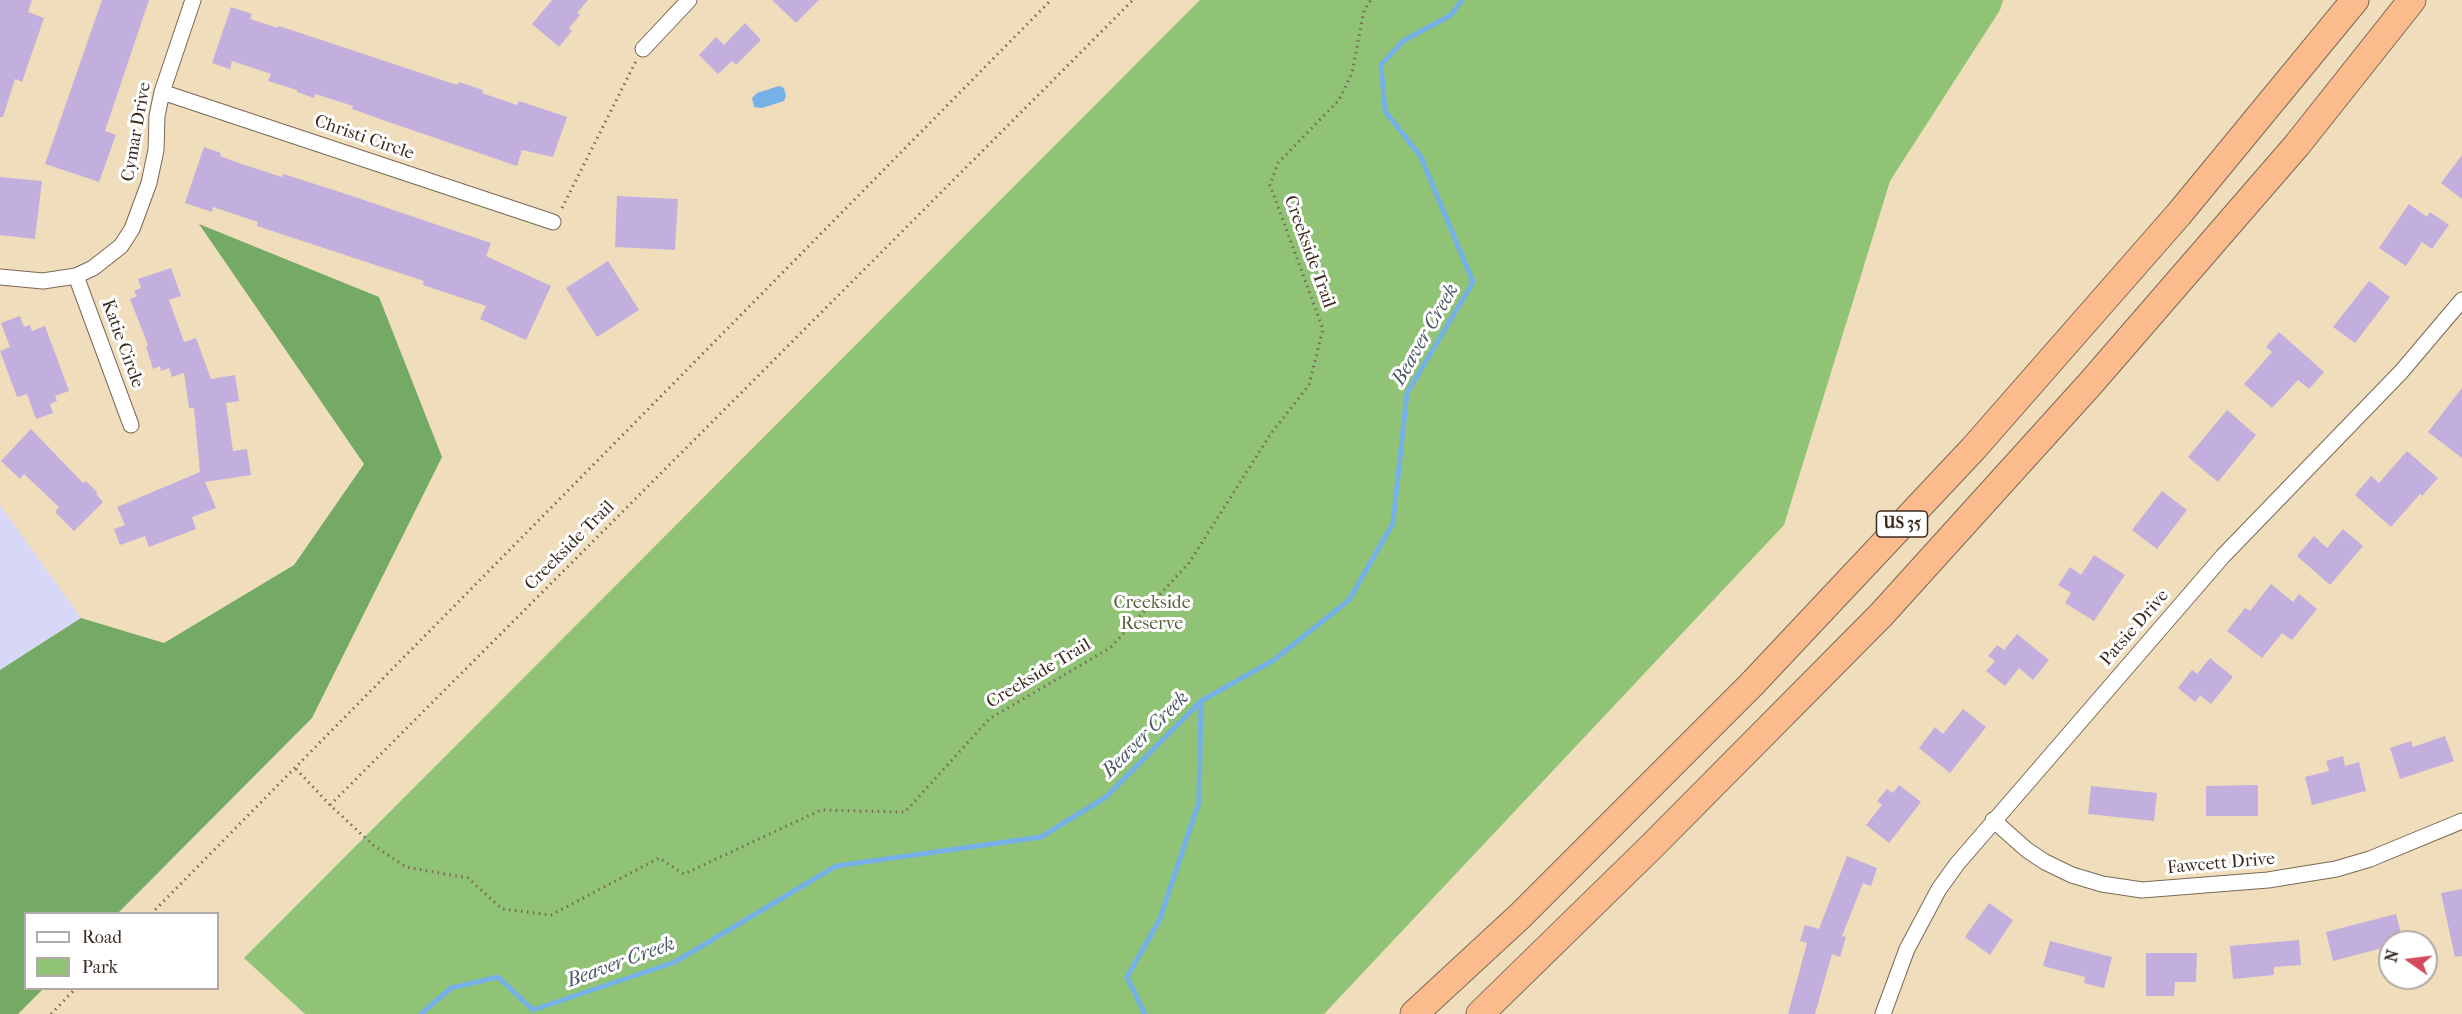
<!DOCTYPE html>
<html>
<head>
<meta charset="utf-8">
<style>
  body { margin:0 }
  #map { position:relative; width:2462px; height:1014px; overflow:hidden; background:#efddbb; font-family:"IM FELL French Canon",serif }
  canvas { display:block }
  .legend { position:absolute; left:24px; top:912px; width:195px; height:78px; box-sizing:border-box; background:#fff; border:2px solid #b1aaa5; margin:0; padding:8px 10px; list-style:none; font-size:18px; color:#3b2a1e }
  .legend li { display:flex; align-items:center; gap:12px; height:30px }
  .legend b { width:30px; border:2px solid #b1aaa5 }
  .north { position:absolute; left:2378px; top:930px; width:60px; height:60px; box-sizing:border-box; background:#fff; border:2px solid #b1aaa5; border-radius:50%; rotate:284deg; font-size:16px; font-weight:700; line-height:24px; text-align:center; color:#3b2a1e }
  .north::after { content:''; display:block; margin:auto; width:21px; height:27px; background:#d1495b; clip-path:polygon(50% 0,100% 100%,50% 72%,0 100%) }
</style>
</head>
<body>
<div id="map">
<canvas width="2462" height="1014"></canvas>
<ul class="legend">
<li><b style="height:8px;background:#fff"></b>Road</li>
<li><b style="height:16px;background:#90c375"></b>Park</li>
</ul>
<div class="north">N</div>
</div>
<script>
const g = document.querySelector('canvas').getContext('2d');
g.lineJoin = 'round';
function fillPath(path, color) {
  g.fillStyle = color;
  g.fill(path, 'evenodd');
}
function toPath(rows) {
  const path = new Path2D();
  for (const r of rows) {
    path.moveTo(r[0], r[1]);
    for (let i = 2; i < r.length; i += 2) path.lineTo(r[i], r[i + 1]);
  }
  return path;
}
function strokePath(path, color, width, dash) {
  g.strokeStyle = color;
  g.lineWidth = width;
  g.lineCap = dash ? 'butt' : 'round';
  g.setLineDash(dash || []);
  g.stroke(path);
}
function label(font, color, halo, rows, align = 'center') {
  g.font = font + ' "IM FELL French Canon",serif';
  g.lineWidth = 6;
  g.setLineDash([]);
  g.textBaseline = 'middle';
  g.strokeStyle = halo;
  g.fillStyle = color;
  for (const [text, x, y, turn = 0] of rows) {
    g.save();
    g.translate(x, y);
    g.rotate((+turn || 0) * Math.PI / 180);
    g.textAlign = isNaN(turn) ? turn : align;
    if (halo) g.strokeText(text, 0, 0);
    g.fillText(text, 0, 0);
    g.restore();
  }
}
fillPath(toPath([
  [0,505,81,618,0,670]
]), '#d7d7f8');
fillPath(toPath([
  [1200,0,2003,0,2000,10,1890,181,1784,525,1324,1014,305,1014,244,958]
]), '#90c375');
fillPath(toPath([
  [199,224,379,297,442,457,312,718,118,913,26,914,26,988,43,989,18,1014,0,1014,0,670,81,618,164,643,294,565,364,464]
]), '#74a966');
fillPath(toPath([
  [779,86,784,88,786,96,784,101,762,108,754,107,752,98,757,93]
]), '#75b1e7');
strokePath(toPath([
  [421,1014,451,988,498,977,533,1010,675,962,836,866,1041,837,1106,797,1201,701,1274,660,1349,600,1393,523,1407,393,1473,282,1421,157,1385,111,1381,65,1403,41,1451,15,1462,0],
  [1145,1014,1127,977,1159,921,1199,802,1201,701]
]), '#75b1e7', 5);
fillPath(toPath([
  [0,0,32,0,28,12,44,18,22,82,15,79,3,117,0,117],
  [102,0,149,0,105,131,116,135,99,182,45,164],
  [552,0,588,0,577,13,580,15,569,28,572,31,559,47,532,24],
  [772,0,819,0,796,23],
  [231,7,252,14,250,19,278,28,279,26,457,85,459,82,483,90,482,93,517,105,519,101,567,117,553,157,522,150,517,166,380,119,352,109,353,106,315,94,314,98,297,92,297,90,268,81,271,74,232,61,230,69,212,63],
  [745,23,761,40,736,65,732,61,718,74,699,55,716,37,724,45],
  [204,147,221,153,220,156,242,164,282,177,283,174,343,193,491,243,486,256,551,286,526,340,480,319,486,306,423,285,424,281,257,226,258,222,213,207,212,212,185,203],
  [2462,155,2462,199,2441,183],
  [0,177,42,181,35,239,0,235],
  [617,196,678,199,675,250,615,247],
  [2409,204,2427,217,2430,212,2449,225,2432,249,2422,242,2406,266,2379,248],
  [608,261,639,310,597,337,566,288],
  [171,268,181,296,169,300,184,342,196,338,211,379,235,375,239,401,226,403,233,451,247,449,251,475,205,482,216,508,192,517,196,529,149,547,145,536,120,545,114,529,125,525,117,507,200,472,194,408,189,408,184,373,172,377,169,368,161,371,160,366,153,369,146,346,148,345,130,299,137,296,134,291,141,288,138,279],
  [2369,281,2390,297,2355,343,2333,327],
  [20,316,24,327,30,325,32,331,45,326,69,391,55,396,57,401,50,404,53,413,36,419,27,394,17,397,0,351,10,347,1,323],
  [2279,332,2324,372,2309,389,2298,380,2272,408,2244,384,2272,352,2266,347],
  [2462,388,2462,458,2428,432],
  [2227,410,2256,435,2218,482,2188,457],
  [31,429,83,483,86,481,97,492,96,494,103,502,74,531,55,512,59,507,24,474,20,479,1,461],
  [2407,451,2438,478,2422,496,2420,494,2391,527,2355,495,2371,476,2379,483],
  [2162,491,2187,510,2157,549,2132,530],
  [2343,529,2363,546,2330,585,2297,556,2314,536,2327,548],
  [2094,555,2125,575,2094,621,2065,603,2071,593,2058,585,2070,567,2081,575],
  [2271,584,2293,602,2299,594,2317,609,2292,640,2282,633,2262,658,2227,631,2245,608,2250,611],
  [2017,634,2049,660,2033,680,2019,668,2005,686,1986,671,1995,661,1988,656,1997,645,2004,650],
  [2210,658,2233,677,2211,704,2200,695,2195,702,2178,688,2192,670,2197,674],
  [1963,709,1986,727,1950,773,1919,748,1935,727,1943,734],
  [2445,736,2454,761,2400,779,2390,748,2411,741,2413,747],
  [2343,756,2345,766,2359,762,2366,791,2312,805,2305,777,2329,771,2326,761],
  [1899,785,1921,802,1889,843,1866,825,1882,805,1877,801,1887,789,1893,793],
  [2258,785,2258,816,2206,816,2206,786],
  [2091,786,2157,793,2154,821,2088,814],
  [1847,856,1877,868,1871,886,1863,883,1842,936,1846,937,1840,957,1832,954,1815,1014,1788,1014,1807,943,1800,941,1805,925,1819,929],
  [2462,889,2462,956,2455,957,2441,893],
  [1989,903,2013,920,1990,955,1965,937],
  [2396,914,2403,942,2390,942,2390,946,2333,961,2326,932],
  [2299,940,2301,965,2274,967,2274,975,2233,979,2230,946],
  [2050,941,2112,957,2104,988,2084,983,2085,977,2043,966],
  [2146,953,2197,953,2196,982,2175,982,2174,996,2146,996]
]), '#c3afdd');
const minor = toPath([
  [643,49,689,0],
  [162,92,553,222],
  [76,276,131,425],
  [0,277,43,281,76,276,93,268,121,246,132,229,149,183,156,150,157,116,162,92,193,0],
  [1993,820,2027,850,2045,862,2072,875,2102,884,2142,890,2268,880,2336,869,2370,859,2462,821],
  [1883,1014,1907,949,1939,889,1957,864,2223,556,2401,372,2462,300]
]);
const motorway = toPath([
  [1414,1014,1520,916,1752,684,1973,449,2179,214,2355,0],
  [1480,1014,1651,847,1881,615,2090,384,2297,145,2412,0]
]);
strokePath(minor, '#7a6955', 17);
strokePath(motorway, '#7a6955', 29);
strokePath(toPath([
  [562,208,636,61],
  [296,769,330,805,373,845,406,867,468,878,502,909,551,915,659,858,684,874,821,810,905,812,989,719,1110,648,1189,563,1270,435,1309,385,1323,329,1270,185,1278,163,1339,100,1352,73,1364,10,1371,0],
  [330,805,1133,0],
  [151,914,1051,0],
  [51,1014,76,988]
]), '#7a6955', 3, [1.5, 4.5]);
strokePath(minor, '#fff', 15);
strokePath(motorway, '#fbbb8d', 27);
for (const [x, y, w] of [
  [1902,524,51]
]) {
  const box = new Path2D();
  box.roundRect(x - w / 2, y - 13, w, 26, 4.5);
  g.fillStyle = '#fff';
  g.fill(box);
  strokePath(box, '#3b2a1e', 1.5);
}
label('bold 16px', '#3b2a1e', null, [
  ["US 35",1902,524]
]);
label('18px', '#3b2a1e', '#fff', [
  ["Cymar Drive",137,132,-80],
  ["Christi Circle",364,138,19],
  ["Creekside Trail",1309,252,70],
  ["Katie Circle",122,344,70],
  ["Creekside Trail",570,546,-45],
  ["Patsie Drive",2135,628,-49],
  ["Creekside Trail",1039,674,-31],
  ["Fawcett Drive",2221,864,-5]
]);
label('18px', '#59603c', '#fff', [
  ["Creekside",1152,604],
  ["Reserve",1152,625]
]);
label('italic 20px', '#4f5964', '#fff', [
  ["Beaver Creek",1426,335,-60],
  ["Beaver Creek",1146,735,-45],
  ["Beaver Creek",621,963,-20]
]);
</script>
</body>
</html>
